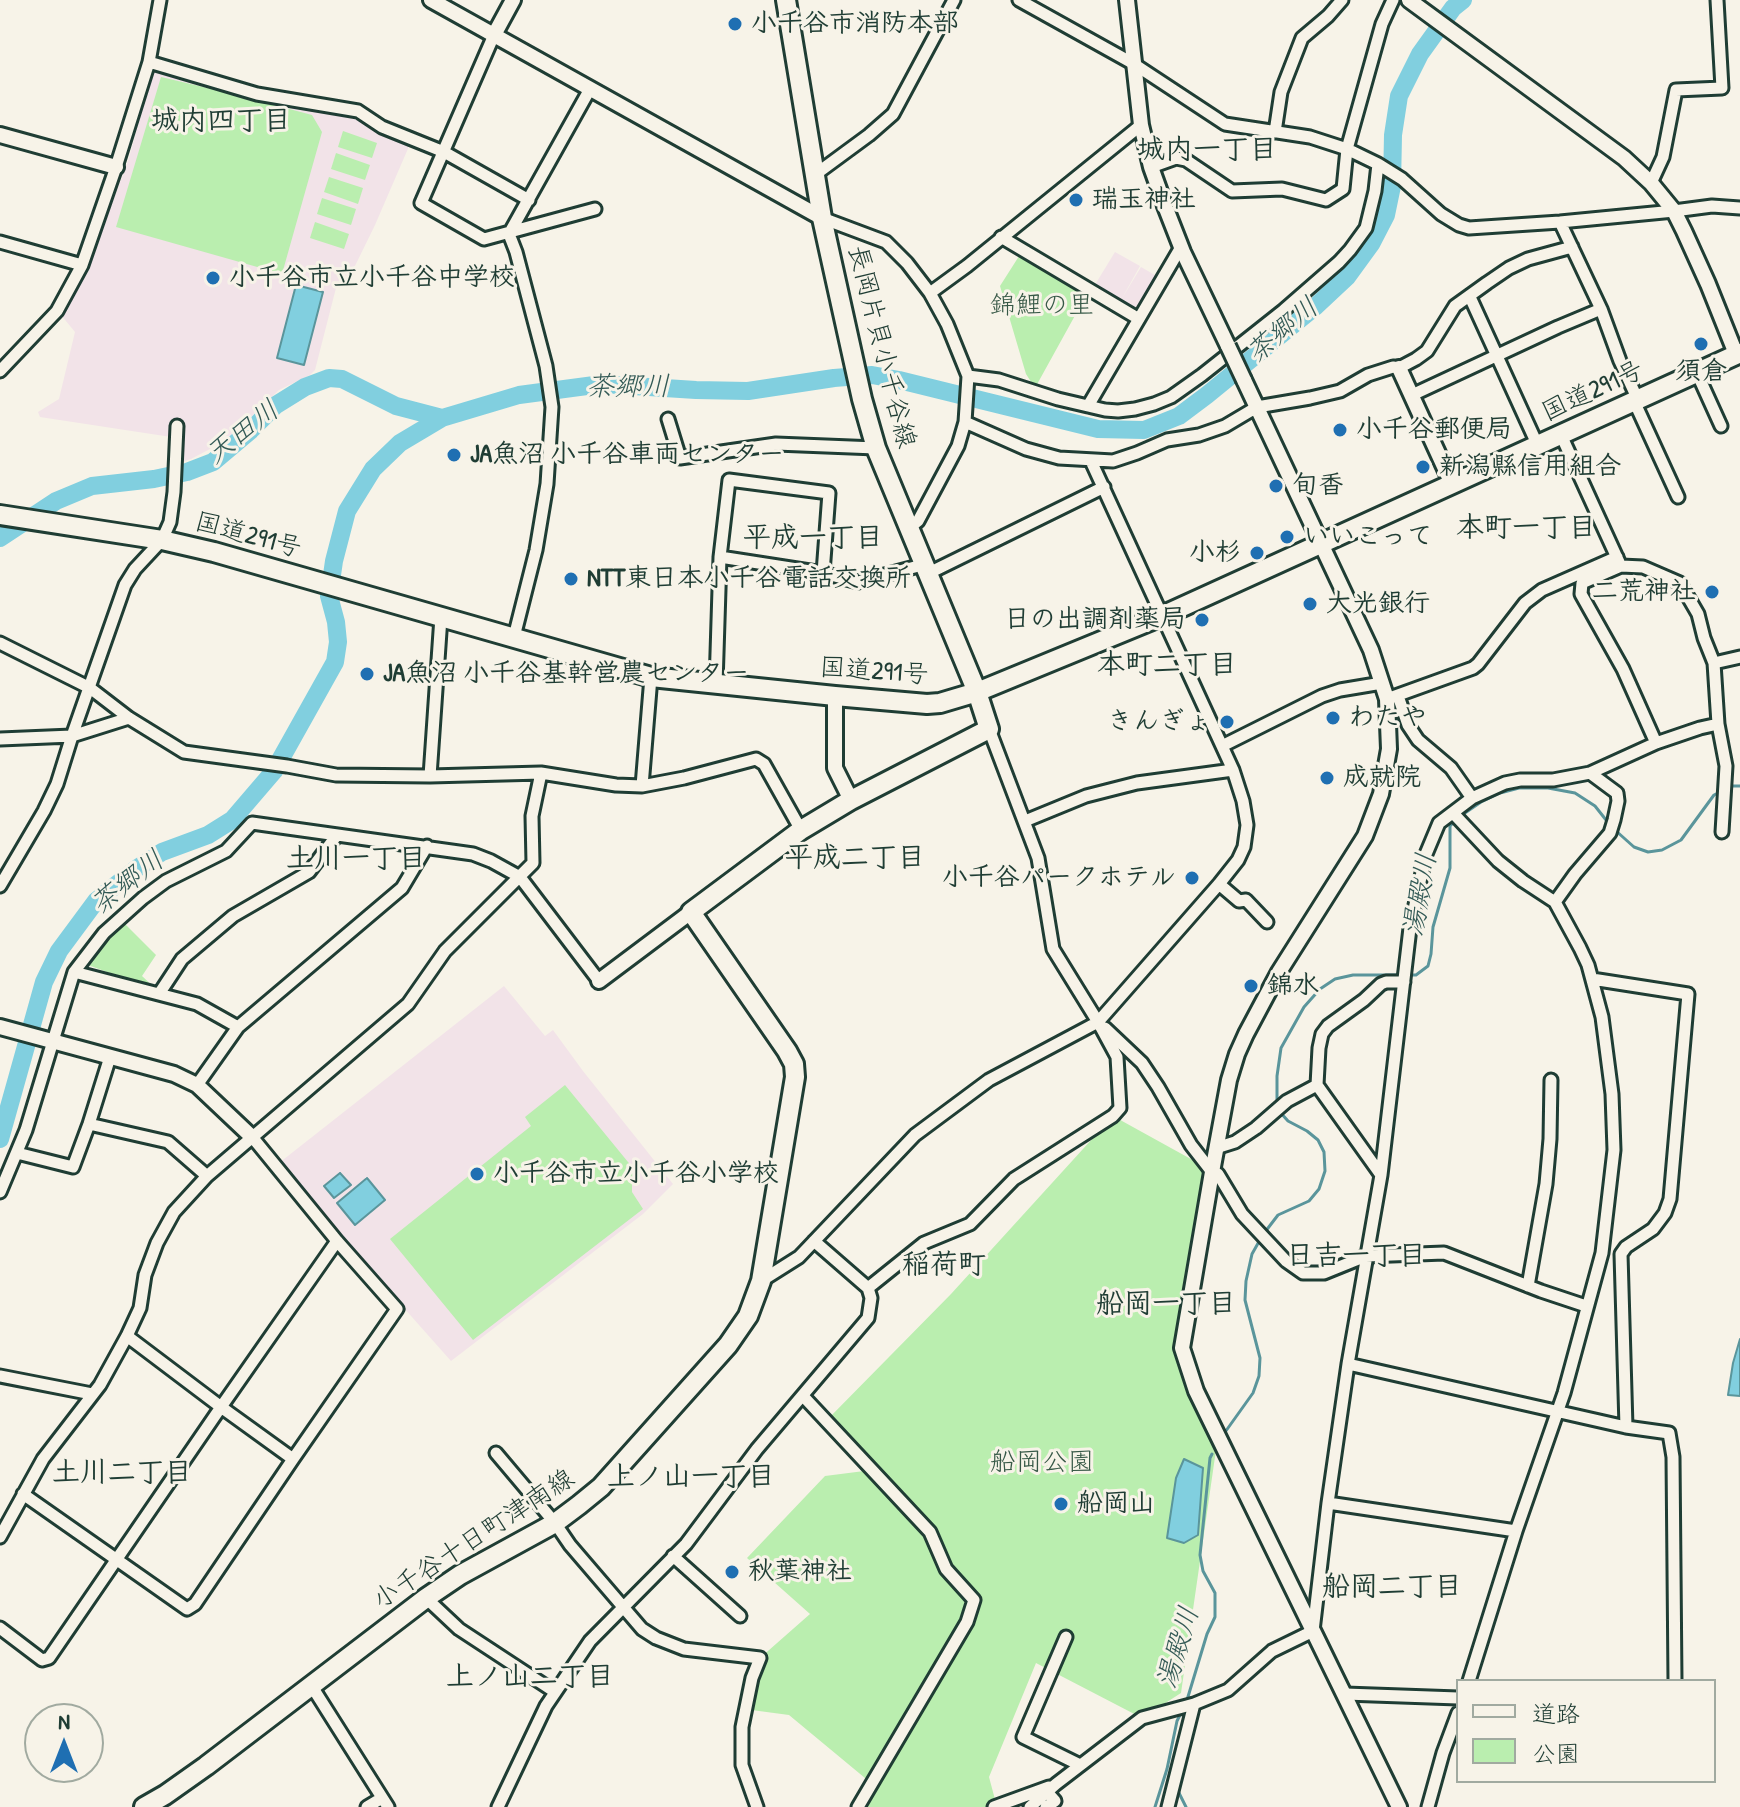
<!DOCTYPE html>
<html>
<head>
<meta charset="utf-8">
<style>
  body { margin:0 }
  #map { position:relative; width:1740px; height:1807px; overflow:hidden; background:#f7f3e8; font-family:"Patrick Hand","Klee One",sans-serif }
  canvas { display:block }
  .legend { position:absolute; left:1456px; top:1679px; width:260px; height:104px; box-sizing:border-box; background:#f7f3e8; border:2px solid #a1aaa0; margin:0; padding:10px 14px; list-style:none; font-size:24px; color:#1f3d34 }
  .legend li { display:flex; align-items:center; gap:16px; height:40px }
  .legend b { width:40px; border:2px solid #a1aaa0 }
  .north { position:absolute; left:24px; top:1703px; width:80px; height:80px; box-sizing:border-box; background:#f7f3e8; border:2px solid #a1aaa0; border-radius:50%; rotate:0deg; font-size:22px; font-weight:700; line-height:32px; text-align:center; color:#1f3d34 }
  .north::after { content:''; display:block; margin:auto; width:28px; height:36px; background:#1f6fb2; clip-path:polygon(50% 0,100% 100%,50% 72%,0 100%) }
</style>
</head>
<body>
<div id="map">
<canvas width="1740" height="1807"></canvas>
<ul class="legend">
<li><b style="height:10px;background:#f7f3e8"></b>道路</li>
<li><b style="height:22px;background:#baeeaf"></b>公園</li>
</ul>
<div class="north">N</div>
</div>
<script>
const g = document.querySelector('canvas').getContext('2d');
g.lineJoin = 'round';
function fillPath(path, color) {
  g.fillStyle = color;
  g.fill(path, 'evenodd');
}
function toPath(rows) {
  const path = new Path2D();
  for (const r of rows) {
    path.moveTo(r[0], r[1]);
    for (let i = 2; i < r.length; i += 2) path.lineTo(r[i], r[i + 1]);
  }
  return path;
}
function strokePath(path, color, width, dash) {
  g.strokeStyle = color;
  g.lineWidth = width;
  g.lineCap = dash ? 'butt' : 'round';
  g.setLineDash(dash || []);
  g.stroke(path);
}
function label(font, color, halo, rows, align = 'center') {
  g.font = font + ' "Patrick Hand","Klee One",sans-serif';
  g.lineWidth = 6;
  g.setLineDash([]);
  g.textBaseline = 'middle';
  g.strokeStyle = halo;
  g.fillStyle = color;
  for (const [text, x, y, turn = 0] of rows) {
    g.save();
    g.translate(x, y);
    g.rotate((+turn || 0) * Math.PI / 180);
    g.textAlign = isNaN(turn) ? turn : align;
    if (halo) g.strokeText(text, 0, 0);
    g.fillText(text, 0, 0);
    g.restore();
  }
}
fillPath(toPath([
  [153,70,354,114,388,136,410,144,375,225,354,268,336,288,315,370,310,375,279,390,227,440,191,459,169,466,171,437,40,417,38,412,59,399,75,332,61,315,75,290,103,228,129,158],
  [1115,252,1140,266,1121,300,1141,267,1160,278,1137,314,1093,288],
  [504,986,545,1036,553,1030,583,1071,673,1184,643,1214,451,1361,348,1245,279,1163]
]), '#f2e3e8');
fillPath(toPath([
  [161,77,229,93,312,115,322,132,282,274,116,227],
  [343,131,377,143,372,158,338,147],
  [336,153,370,165,365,180,331,169],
  [329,177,363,188,358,204,324,192],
  [322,198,356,209,351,225,317,214],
  [315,222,349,234,344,249,310,238],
  [1021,253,1088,292,1035,388,1026,374,1000,286],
  [122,921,156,955,142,976,157,990,85,964,107,935],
  [565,1085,637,1173,632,1179,632,1192,643,1209,473,1340,390,1239,531,1126,525,1117],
  [1113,1116,1218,1174,1182,1348,1218,1436,1181,1693,1142,1718,1036,1663,989,1777,997,1807,858,1807,871,1783,789,1715,744,1709,760,1658,810,1614,747,1558,825,1476,872,1470,826,1421,951,1294]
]), '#baeeaf');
const water = toPath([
  [296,285,323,292,304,365,277,358,296,285],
  [340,1173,351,1185,334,1198,324,1186,340,1173],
  [367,1178,385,1200,355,1225,337,1203,367,1178],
  [1740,1339,1740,1396,1728,1395,1733,1363,1740,1339],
  [1184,1459,1203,1468,1198,1535,1184,1543,1167,1538,1176,1478,1184,1459]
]);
fillPath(water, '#81cfdf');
strokePath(water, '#5a959b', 2);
strokePath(toPath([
  [1729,788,1733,786,1740,786],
  [1462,815,1481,802,1500,793,1519,788,1548,788,1575,793,1595,806,1610,825],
  [1615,830,1634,847,1648,852,1662,850,1681,840,1714,795,1722,791],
  [1409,975,1416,975,1428,966,1431,954,1433,927,1450,868,1450,826,1456,820],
  [1277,1103,1277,1076,1281,1048,1304,1007,1320,989,1335,979,1353,975,1402,975],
  [1265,1232,1278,1215,1309,1201,1319,1189,1325,1171,1324,1152,1318,1140,1307,1131,1288,1121,1279,1111],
  [1223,1435,1253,1393,1259,1376,1260,1358,1245,1300,1246,1281,1252,1254,1261,1238],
  [1187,1700,1207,1634,1215,1617,1215,1593,1203,1571,1200,1555,1210,1458,1212,1454],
  [1177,1789,1186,1807],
  [1155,1807,1167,1769,1177,1721,1182,1711]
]), '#5a959b', 3);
strokePath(toPath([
  [0,538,56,501,92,486,154,479,187,472,213,462,251,430,276,405,305,387,329,378,342,379,396,406,442,418],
  [0,1139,44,982,59,951,96,901,136,869,162,852,208,835,232,820,274,771,335,662,338,642,336,622,329,596,334,561,347,511,373,469,400,443,442,418,519,395,602,384,696,390,748,391,834,378,872,375,899,380,1098,429,1144,430,1179,416,1207,395,1316,306,1347,277,1371,244,1386,215,1392,186,1393,135,1399,96,1420,54,1453,8,1463,0]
]), '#81cfdf', 18);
const minor = toPath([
  [1019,0,1134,64,1225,124,1310,137,1347,149,1378,164,1402,179,1441,214,1459,225,1469,228,1560,222,1674,211,1712,206,1740,208],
  [494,35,421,203,484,239,595,209],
  [149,62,257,94,358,111,382,127,444,152,529,200],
  [1275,132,1281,92,1302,38,1328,16,1342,0],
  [1151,167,1176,158,1186,160,1232,191,1282,189,1326,200,1343,189,1347,149,1382,24,1393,0],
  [816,174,869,135,893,114,954,0],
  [1651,183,1663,157,1676,90,1722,88,1717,0],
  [822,218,886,242,907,263,930,293,947,324,968,376,965,422,958,446,918,521,909,528],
  [1560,222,1601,309,1620,361,1638,400],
  [1001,237,1139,319],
  [0,242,82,265],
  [930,293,967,266,1141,125],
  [1470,297,1538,446],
  [0,371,57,311,82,265,116,167,149,62,160,0],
  [1697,373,1721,426],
  [968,376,999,380,1058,399,1105,410,1118,411,1135,409,1154,404,1171,397,1202,375,1284,310,1339,262,1350,250,1366,228,1375,191,1378,164],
  [1412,395,1558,327,1601,309],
  [1634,401,1678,497],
  [1088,406,1181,247],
  [668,419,680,458,776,444,876,448],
  [965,422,1026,449,1059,458,1113,461,1137,453,1167,440,1199,435,1225,426,1257,407,1310,398,1340,391,1368,375,1393,367,1399,368,1416,359,1427,351,1455,306,1487,283,1509,268,1528,259,1572,247],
  [1561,435,1619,562],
  [720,557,823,573,858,582,926,564],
  [929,573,1104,487],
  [514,637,536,550,547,484,552,407,546,366,516,252,509,234,590,89],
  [0,643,90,688,129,718,184,752,287,766,336,775,430,776,541,773,616,785,642,786,684,778,756,759,764,764,801,830],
  [1714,663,1740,657],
  [716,685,720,557,729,480,829,493,823,573],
  [1398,696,1408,725,1418,740,1451,768,1472,798],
  [1387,699,1473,668,1478,664,1525,603,1542,590,1617,557],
  [1718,724,1726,766,1722,832],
  [0,739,72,736,129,718],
  [1222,746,1322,696,1340,690,1382,683],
  [430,776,441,617],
  [642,786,651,677],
  [1453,813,1498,861,1523,881,1555,902,1580,948,1588,965,1602,1017,1612,1094,1614,1150,1602,1253,1564,1393,1516,1531,1469,1681],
  [1025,821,1086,796,1137,783,1233,770],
  [1219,884,1239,901,1246,900,1267,922],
  [0,886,44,811,57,784,72,736,125,585,135,569,162,540,170,522,174,492,177,426],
  [1555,902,1575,874,1610,833,1614,820,1618,801,1617,793,1590,773],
  [74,972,197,1004,238,1027],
  [1592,979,1688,994,1670,1199,1665,1213,1653,1229,1626,1247,1621,1254,1626,1427],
  [159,994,182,959,233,916,309,872,337,835],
  [1105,1028,1142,1063,1158,1087,1191,1145,1212,1172,1218,1174,1242,1214,1286,1261,1303,1273,1324,1273,1366,1256,1444,1253,1541,1291,1586,1306],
  [197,1085,238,1027,402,888,427,846],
  [89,1124,168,1142,207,1176],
  [1216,1148,1235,1142,1256,1128,1287,1101,1317,1085],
  [17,1153,73,1167,89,1124,110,1057],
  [1381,1175,1317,1085,1319,1048,1322,1034,1328,1026,1364,1000,1381,984,1386,982,1404,982],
  [0,1192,26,1130,74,972,104,933,143,898,166,881,226,851,252,823,473,854,491,861,520,877,599,981],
  [761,1281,799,1257,915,1135,989,1080,1098,1022,1219,884,1238,860,1244,847,1247,825,1243,801,1233,770,1091,461],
  [1528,1286,1546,1184,1550,1139,1551,1080],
  [868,1288,924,1243,970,1224,1014,1179,1113,1116,1120,1108,1117,1057,1098,1022,1053,949,1038,858,989,729],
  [127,1336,221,1407,293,1459],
  [1348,1364,1626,1427,1669,1433,1673,1457,1675,1681],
  [0,1376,92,1394],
  [803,1396,930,1532,946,1569,974,1600,967,1622,858,1807],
  [496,1453,555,1523,570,1545,642,1629,656,1638,684,1649,760,1658,752,1678,742,1727,742,1765,757,1807],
  [23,1494,187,1609,195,1604,293,1459,397,1309,337,1241,253,1138],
  [1328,1503,1516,1531],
  [0,1537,43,1459,100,1385,127,1336,140,1308,145,1275,157,1243,174,1212,207,1176,408,1004,445,951,533,863,532,816,541,773],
  [673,1556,740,1616],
  [426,1598,459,1629,555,1692],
  [0,1628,42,1660,49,1658,221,1407,337,1241],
  [1066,1637,1023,1737,1080,1765],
  [311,1685,388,1807],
  [1345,1694,1458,1698],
  [367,1807,382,1798],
  [498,1807,546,1706,590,1641,686,1544,757,1449,868,1318,871,1298,868,1288,814,1241],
  [994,1807,1049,1787],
  [1030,1807,1056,1784,1142,1718,1194,1704,1228,1690,1272,1651,1313,1631,1328,1503,1348,1364,1381,1175,1410,928,1426,854,1439,823,1472,798,1505,783,1520,780,1553,780,1590,773,1656,743,1700,728,1718,724,1714,663,1704,638,1698,614,1680,583,1643,567,1621,566,1582,583,1581,594,1623,669,1656,743],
  [1046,1807,1055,1801,1047,1792],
  [1168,1807,1194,1704],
  [1428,1807,1443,1753,1458,1713]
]);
const tertiary = toPath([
  [431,0,822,218],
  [1127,0,1141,125,1151,167,1165,206,1183,252,1228,346],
  [1409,0,1624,158,1651,183,1674,211,1684,231,1708,284,1736,354],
  [494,35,513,0],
  [0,135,116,167],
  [1399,368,1452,484],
  [1244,380,1371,650,1387,699,1389,749,1381,794,1365,836,1279,972,1246,1034,1237,1054,1229,1080,1212,1172,1182,1348,1196,1391,1399,1807],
  [835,696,835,768,851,800],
  [599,981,691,912],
  [0,1027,174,1074,197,1085,253,1138]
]);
const primary = toPath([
  [144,1807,165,1795,206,1766,426,1598,460,1575,555,1523,579,1505,601,1487,728,1345,748,1316,761,1281,795,1077,794,1064,787,1051,691,912,801,830,851,800,989,729,977,692,876,448,862,399,822,218,786,0]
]);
const trunk = toPath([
  [0,515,162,540,214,552,651,677,835,696,927,704,940,703,977,692,1162,616,1740,353]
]);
strokePath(minor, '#1f3d34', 17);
strokePath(tertiary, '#1f3d34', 20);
strokePath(primary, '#1f3d34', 24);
strokePath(trunk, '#1f3d34', 24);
strokePath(minor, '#f7f3e8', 11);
strokePath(tertiary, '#f7f3e8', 14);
strokePath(primary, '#f7f3e8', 18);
strokePath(trunk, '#f7f3e8', 18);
const tertiaryBridge = toPath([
  [1228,346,1244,380]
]);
strokePath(tertiaryBridge, '#1f3d34', 20, []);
strokePath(tertiaryBridge, '#f7f3e8', 14);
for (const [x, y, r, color] of [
  [735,24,8,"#1f6fb2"],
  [1076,200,8,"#1f6fb2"],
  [213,278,8,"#1f6fb2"],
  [1701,344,8,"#1f6fb2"],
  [1340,430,8,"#1f6fb2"],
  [454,455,8,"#1f6fb2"],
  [1423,467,8,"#1f6fb2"],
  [1276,486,8,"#1f6fb2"],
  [1287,537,8,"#1f6fb2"],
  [1257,553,8,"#1f6fb2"],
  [571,579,8,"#1f6fb2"],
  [1712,592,8,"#1f6fb2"],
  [1310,604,8,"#1f6fb2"],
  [1202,620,8,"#1f6fb2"],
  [367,674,8,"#1f6fb2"],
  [1333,718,8,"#1f6fb2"],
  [1227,722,8,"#1f6fb2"],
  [1327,778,8,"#1f6fb2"],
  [1192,878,8,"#1f6fb2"],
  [1251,986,8,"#1f6fb2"],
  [477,1174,8,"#1f6fb2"],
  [1061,1504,8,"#1f6fb2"],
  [732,1572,8,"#1f6fb2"]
]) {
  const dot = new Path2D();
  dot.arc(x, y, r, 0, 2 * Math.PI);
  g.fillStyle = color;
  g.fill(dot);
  strokePath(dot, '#f7f3e8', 3);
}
label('bold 26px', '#1f3d34', '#f7f3e8', [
  ["小千谷市消防本部",751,24],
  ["瑞玉神社",1092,200],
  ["小千谷市立小千谷中学校",229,278],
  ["須倉",1701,372,"center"],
  ["小千谷郵便局",1356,430],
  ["JA魚沼 小千谷車両センター",470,455],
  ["新潟縣信用組合",1439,467],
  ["旬香",1292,486],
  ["いいこって",1303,537],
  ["小杉",1241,553,"right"],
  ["NTT東日本小千谷電話交換所",587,579],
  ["二荒神社",1696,592,"right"],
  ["大光銀行",1326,604],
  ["日の出調剤薬局",1186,620,"right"],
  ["JA魚沼 小千谷基幹営農センター",383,674],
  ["わたや",1349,718],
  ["きんぎょ",1211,722,"right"],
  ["成就院",1343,778],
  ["小千谷パークホテル",1176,878,"right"],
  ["錦水",1267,986],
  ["小千谷市立小千谷小学校",493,1174],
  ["船岡山",1077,1504],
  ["秋葉神社",748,1572]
], 'left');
label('26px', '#365846', '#f7f3e8', [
  ["錦鯉の里",1042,306],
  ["船岡公園",1042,1463]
]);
label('26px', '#1f3d34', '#f7f3e8', [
  ["長岡片貝小千谷線",881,347,76],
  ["国道291号",1593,392,-25],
  ["国道291号",248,536,15],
  ["国道291号",874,672,4],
  ["小千谷十日町津南線",474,1540,-33]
]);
label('bold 28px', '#1f3d34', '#f7f3e8', [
  ["城内四丁目",221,122],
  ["城内一丁目",1207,151],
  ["本町一丁目",1526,529],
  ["平成一丁目",813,539],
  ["本町二丁目",1167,666],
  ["平成二丁目",855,859],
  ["土川一丁目",356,860],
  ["日吉一丁目",1356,1257],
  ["稲荷町",944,1266],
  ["船岡一丁目",1166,1305],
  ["土川二丁目",122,1474],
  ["上ノ山一丁目",691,1478],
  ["船岡二丁目",1392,1588],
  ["上ノ山二丁目",530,1678]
]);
label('italic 28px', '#335a56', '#f7f3e8', [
  ["茶郷川",1283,331,-40],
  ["茶郷川",628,388],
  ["天田川",243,433,-38],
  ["茶郷川",128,883,-38],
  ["湯殿川",1421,895,-80],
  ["湯殿川",1179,1648,-73]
]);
</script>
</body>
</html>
